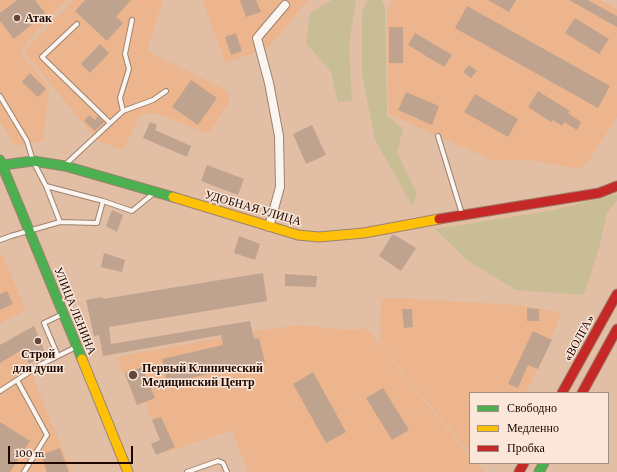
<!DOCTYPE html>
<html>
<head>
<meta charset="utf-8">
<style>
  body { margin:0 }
  #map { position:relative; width:617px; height:472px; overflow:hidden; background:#e2bea5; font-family:"Crimson Pro",serif }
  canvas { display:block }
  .legend { position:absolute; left:469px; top:392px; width:140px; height:72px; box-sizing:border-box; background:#fbe7d9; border:1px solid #a28d82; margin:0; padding:5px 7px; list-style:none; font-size:12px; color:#1d0700 }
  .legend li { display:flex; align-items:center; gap:8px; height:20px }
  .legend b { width:20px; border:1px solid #a28d82 }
  .scale { position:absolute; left:8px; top:446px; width:125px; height:18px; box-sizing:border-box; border:2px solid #1d0700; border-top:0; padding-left:5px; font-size:12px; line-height:14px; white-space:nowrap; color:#1d0700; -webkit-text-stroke:3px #fbe7d9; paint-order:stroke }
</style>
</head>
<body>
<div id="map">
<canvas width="617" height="472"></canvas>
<ul class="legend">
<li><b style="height:5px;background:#4caf50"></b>Свободно</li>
<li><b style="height:5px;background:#ffc107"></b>Медленно</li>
<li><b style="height:5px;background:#c62828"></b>Пробка</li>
</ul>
<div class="scale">100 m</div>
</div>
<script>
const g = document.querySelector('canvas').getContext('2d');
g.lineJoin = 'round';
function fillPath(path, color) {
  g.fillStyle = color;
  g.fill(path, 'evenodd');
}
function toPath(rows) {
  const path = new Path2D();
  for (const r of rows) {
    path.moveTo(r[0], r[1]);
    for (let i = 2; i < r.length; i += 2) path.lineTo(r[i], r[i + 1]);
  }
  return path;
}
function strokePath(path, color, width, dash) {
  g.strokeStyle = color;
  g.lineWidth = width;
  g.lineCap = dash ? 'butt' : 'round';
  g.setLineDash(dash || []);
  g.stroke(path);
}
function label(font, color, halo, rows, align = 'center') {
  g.font = font + ' "Crimson Pro",serif';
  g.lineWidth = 3;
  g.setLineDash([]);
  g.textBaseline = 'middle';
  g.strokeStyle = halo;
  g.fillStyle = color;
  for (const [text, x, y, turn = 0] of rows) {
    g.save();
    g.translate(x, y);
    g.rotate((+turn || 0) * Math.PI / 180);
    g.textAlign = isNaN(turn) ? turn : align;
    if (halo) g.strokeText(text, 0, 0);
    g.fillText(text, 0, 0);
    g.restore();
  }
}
fillPath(toPath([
  [0,0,66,0,34,34,20,53,49,87,43,141,15,146,0,122],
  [73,0,163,0,147,51,226,90,229,96,229,103,208,134,157,113,140,115,123,150,98,141,24,52],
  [202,0,308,0,268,48,226,63],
  [393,0,600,0,617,9,617,117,590,159,581,169,531,160,492,160,389,114,387,12],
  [0,251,26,310,0,323],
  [381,298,395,298,517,305,562,313,526,393,470,393,470,453,402,372,380,343],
  [302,325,350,330,367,328,401,373,470,456,470,463,476,463,484,472,248,472,232,430,165,453,145,402,137,405,117,357,268,329],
  [34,326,46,355,29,364,38,390,72,472,0,472,0,345]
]), '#edb58d');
fillPath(toPath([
  [332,0,356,0,349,45,352,101,338,102,331,72,306,43,310,13],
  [367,0,382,0,385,8,387,116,403,129,397,152,417,194,412,205,375,140,362,74,362,12],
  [617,194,617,200,607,213,600,244,584,295,516,290,467,260,435,229,555,210]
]), '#c9bd95');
fillPath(toPath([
  [17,0,35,0,45,13,14,39,0,21,0,13],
  [85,0,131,0,116,17,123,23,107,41,75,11],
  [240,0,256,0,261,12,246,17],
  [488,0,516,0,509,12],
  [569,0,588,0,617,16,617,27],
  [467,6,610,86,598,108,455,28],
  [575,18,609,39,599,54,565,33],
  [389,27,403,27,403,63,389,63],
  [236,33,242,51,231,55,225,37],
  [415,33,452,55,444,67,408,45],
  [100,44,109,53,90,73,81,64],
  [469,65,477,71,471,78,463,72],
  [30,73,46,89,38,97,22,82],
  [191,80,217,98,198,125,172,107],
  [538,91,570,111,568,113,581,122,577,130,564,122,562,126,553,120,551,122,528,107],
  [406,92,439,106,432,125,398,110],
  [475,94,518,119,508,137,464,112],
  [89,115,95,120,98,116,104,122,95,131,84,121],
  [150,122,157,125,155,130,191,146,187,157,143,138],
  [312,125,326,155,306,164,293,134],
  [207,165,244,179,238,195,201,181],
  [112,210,123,215,117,232,106,226],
  [392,235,395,235,416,248,401,271,379,256],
  [239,236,260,244,255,260,234,253],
  [104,253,125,260,122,272,101,267],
  [263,273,267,301,109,327,111,344,250,321,254,339,259,338,265,362,167,383,162,359,223,345,221,335,103,356,99,335,94,336,86,300,102,297,103,299],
  [285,274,317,276,316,287,285,286],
  [7,291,13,304,0,310,0,294],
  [527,308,539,309,539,321,527,321],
  [402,309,412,309,413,327,404,328],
  [34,326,46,355,29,364,23,349,0,363,0,345],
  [533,331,552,340,538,369,528,365,518,388,508,384],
  [142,367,155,398,137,405,125,374],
  [313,372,346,432,326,443,293,384],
  [383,388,409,430,392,440,366,398],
  [161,417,175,447,156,455,151,444,160,440,152,420],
  [0,422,30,441,10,472,0,472],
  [60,448,69,472,47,472,41,455]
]), '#bfa38f');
const lane = toPath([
  [77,24,42,57,110,123],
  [0,96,27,141,33,161,46,186,103,201],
  [123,111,120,98,129,69,125,54,132,20],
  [438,136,462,214],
  [66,164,123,111,153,100,166,91],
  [46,186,60,222],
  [0,240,11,236,60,222,97,223,103,201,132,211,154,193],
  [58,356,44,323,63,314],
  [0,391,17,380],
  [24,472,47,435,17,380,40,365,76,347],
  [187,472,218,461,223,463,227,472]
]);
const street = toPath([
  [269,227,280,187,279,136,269,83,257,38,285,5]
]);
const fast = toPath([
  [0,160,82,359],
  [3,165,33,161,65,166,173,197],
  [539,472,544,463]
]);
const slow = toPath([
  [173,197,298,235,319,237,364,233,439,219],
  [82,359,128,472]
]);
const jam = toPath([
  [439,219,599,193,617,186],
  [562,393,617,294],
  [582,393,617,329],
  [519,472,524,463]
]);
strokePath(lane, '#9d826d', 6);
strokePath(street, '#9d826d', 10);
strokePath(fast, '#9d826d', 11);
strokePath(slow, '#9d826d', 11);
strokePath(jam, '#9d826d', 11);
strokePath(lane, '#fbf5f2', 4);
strokePath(street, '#fbf5f2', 8);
strokePath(fast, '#4caf50', 9);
strokePath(slow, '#ffc107', 9);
strokePath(jam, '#c62828', 9);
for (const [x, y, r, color] of [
  [17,18,4,"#62473a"],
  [38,341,4,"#62473a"],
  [133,375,5,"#62473a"]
]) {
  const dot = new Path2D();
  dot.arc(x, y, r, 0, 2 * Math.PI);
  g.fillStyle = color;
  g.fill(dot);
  strokePath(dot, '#fbe7d9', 1.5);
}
label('bold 12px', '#1d0700', '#fbe7d9', [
  ["Атак",25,18],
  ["Строй",38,354,"center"],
  ["для души",38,368,"center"],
  ["Первый Клинический",142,368],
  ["Медицинский Центр",142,382]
], 'left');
label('12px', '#1d0700', '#fbe7d9', [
  ["УДОБНАЯ УЛИЦА",253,208,16],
  ["УЛИЦА ЛЕНИНА",75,311,68],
  ["«ВОЛГА»",579,338,-61]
]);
</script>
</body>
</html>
